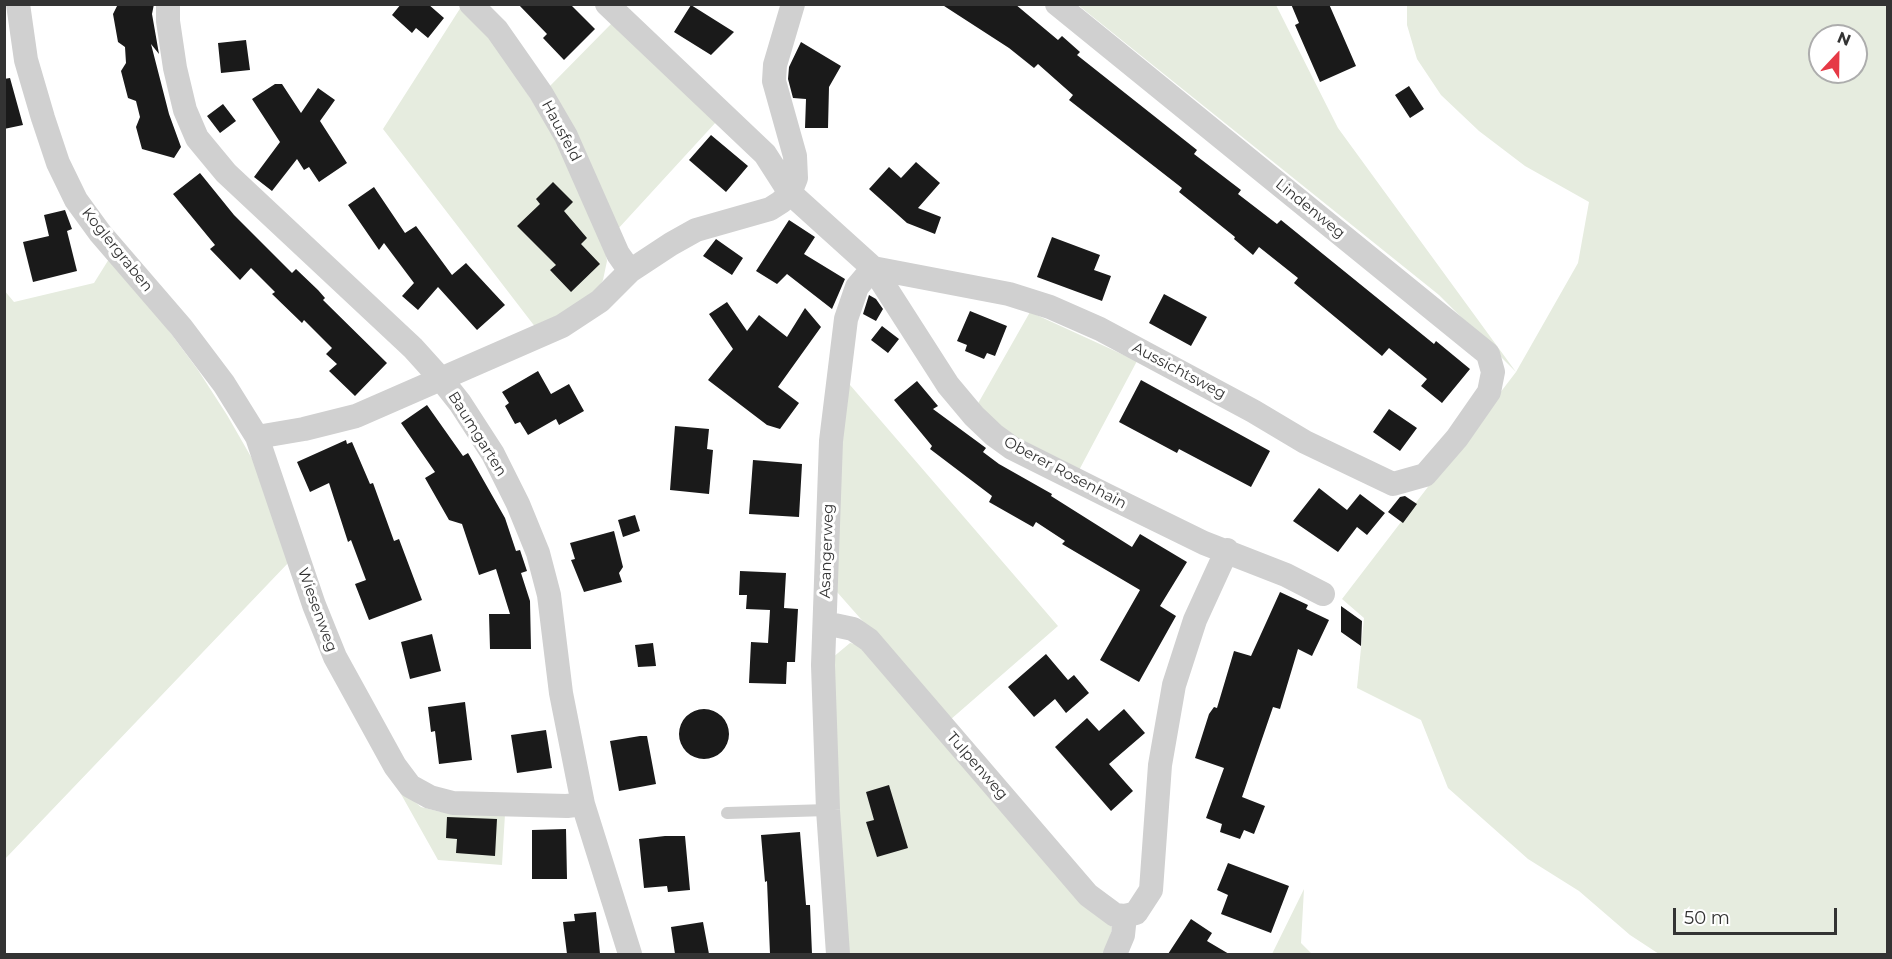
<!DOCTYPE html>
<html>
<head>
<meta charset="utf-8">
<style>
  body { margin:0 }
  #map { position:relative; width:1892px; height:959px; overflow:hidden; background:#fff; font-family:Montserrat,sans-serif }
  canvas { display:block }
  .frame { position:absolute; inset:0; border:6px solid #333; pointer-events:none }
  .north { position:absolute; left:1808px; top:24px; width:60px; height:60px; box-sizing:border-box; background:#fff; border:2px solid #adadad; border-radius:50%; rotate:22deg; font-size:16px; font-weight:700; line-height:24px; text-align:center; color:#333 }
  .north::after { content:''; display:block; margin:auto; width:21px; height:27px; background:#e63946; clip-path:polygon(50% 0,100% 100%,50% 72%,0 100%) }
  .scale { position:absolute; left:1673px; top:908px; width:164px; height:27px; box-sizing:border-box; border:3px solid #333; border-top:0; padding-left:8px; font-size:18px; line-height:21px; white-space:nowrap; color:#333; -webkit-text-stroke:4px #fff; paint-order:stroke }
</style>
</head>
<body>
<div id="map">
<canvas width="1892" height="959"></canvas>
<div class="frame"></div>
<div class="north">N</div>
<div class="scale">50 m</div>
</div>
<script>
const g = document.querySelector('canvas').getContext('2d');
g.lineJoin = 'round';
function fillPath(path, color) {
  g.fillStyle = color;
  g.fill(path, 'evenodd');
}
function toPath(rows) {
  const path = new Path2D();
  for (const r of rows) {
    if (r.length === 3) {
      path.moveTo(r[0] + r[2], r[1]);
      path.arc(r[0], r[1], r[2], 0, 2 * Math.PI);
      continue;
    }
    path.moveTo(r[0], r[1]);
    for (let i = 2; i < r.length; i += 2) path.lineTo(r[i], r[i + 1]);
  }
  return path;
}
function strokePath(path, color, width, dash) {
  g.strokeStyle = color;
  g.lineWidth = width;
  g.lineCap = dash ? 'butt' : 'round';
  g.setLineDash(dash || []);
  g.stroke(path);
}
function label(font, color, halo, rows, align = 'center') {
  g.font = font + ' Montserrat,sans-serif';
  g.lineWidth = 6;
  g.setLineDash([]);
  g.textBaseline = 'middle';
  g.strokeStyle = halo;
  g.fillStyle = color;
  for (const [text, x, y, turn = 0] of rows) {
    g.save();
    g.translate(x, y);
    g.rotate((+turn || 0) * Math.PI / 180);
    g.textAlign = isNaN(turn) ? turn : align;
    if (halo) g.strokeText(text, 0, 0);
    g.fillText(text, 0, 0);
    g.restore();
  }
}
fillPath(toPath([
  [1078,5,1276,5,1338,128,1516,372,1578,263,1589,202,1525,166,1479,131,1441,95,1417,59,1407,25,1407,5,1887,5,1887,954,1659,954,1630,935,1579,891,1528,859,1448,788,1421,720,1357,688,1364,618,1342,599,1516,372,1439,295],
  [1820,36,1856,36,1856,72,1820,72],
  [461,7,490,36,549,127,604,243,607,261,603,280,597,290,585,300,536,328,383,129],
  [612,23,717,121,617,230,547,89],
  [109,259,152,308,198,370,227,415,254,462,290,561,5,859,4,290,14,302,94,283],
  [1030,312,1137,361,1077,474,1031,451,976,407],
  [844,378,1058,626,950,720,837,592],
  [850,643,864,646,1112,927,1107,954,845,954,832,658],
  [397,787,421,807,441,812,505,814,502,865,438,860],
  [1304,889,1301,943,1312,954,1272,954]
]), '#e6ecdf');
fillPath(toPath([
  [118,4,154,4,152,14,159,54,151,44,169,114,181,147,174,158,142,149,136,127,140,117,136,101,128,98,121,71,126,63,125,47,118,42,113,14],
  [401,4,428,4,444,18,428,38,416,28,412,33,392,15],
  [518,4,570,4,595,29,564,60,543,38,547,34],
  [941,4,1015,4,1058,40,1062,36,1080,52,1077,55,1197,150,1194,154,1241,190,1238,194,1277,224,1281,220,1434,344,1436,341,1470,369,1442,403,1421,386,1427,379,1389,348,1382,356,1294,283,1298,278,1259,247,1253,255,1234,239,1235,237,1179,192,1182,188,1069,100,1073,95,1038,64,1034,68,1009,48],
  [1291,4,1329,4,1356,66,1320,82,1295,25,1299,23],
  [691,5,734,32,711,55,674,32],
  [246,40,250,70,221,73,218,43],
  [801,42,841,66,829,87,828,128,805,128,806,99,793,98,788,79,789,67],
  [10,78,23,125,4,129,4,79],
  [275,84,282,84,301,113,318,88,335,100,320,121,347,163,319,182,309,167,304,170,297,159,272,191,254,177,280,142,252,99],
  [1409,86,1424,109,1410,118,1395,95],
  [223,104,236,121,220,133,207,116],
  [711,135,748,166,726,192,689,160],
  [916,162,940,183,918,208,941,217,935,234,907,223,869,189,889,167,901,178],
  [200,173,234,215,292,273,296,269,318,290,325,298,323,300,387,363,355,396,329,371,337,364,326,354,332,348,304,320,302,323,272,294,275,292,251,268,240,280,210,249,215,245,173,194],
  [553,182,573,202,564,211,587,238,581,244,600,264,571,292,550,270,556,265,517,226,540,204,536,199],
  [374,187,405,233,416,226,452,275,466,263,505,305,477,330,438,287,418,310,402,296,414,283,384,243,379,250,348,205],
  [65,210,72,229,67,231,77,271,33,282,23,242,49,236,44,215],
  [789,220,815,237,804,254,845,279,832,309,787,274,777,284,756,271],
  [1052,237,1100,255,1094,270,1111,276,1102,301,1037,277],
  [716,239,743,258,732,275,703,256],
  [1164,294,1207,317,1191,346,1149,323],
  [869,295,876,299,883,309,876,321,863,314],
  [727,302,747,331,759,315,787,337,805,308,821,327,778,387,799,403,780,429,767,425,708,380,733,349,709,314],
  [970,311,1007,326,995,356,987,353,984,359,965,351,967,345,957,341],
  [882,326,899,339,888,353,871,340],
  [538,371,551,394,569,384,584,411,559,425,556,419,528,435,520,422,515,424,505,406,509,403,502,392],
  [1141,380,1270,451,1251,487,1179,449,1177,453,1119,422],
  [917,381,938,406,933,409,986,448,983,452,999,464,1052,494,1051,496,1132,547,1140,534,1187,562,1160,606,1176,616,1139,682,1100,660,1140,590,1062,544,1065,541,1036,522,1033,527,989,502,992,496,930,449,932,446,894,400],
  [427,405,463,456,468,453,505,518,516,551,520,550,527,571,521,573,530,601,531,649,490,649,489,614,510,614,496,569,479,575,462,524,449,520,425,478,435,472,401,423],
  [1389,409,1417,428,1400,451,1373,432],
  [675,426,709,429,707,449,713,450,709,494,670,490],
  [346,440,347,444,352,442,370,484,373,483,394,541,399,539,422,600,369,620,355,584,366,580,351,540,348,542,329,483,310,492,297,462],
  [753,460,802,464,799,517,749,514],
  [1319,488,1347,510,1360,494,1385,513,1367,535,1357,527,1338,552,1293,521],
  [1405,496,1417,504,1403,523,1388,512,1400,497],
  [635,515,640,531,623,537,618,520],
  [614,531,623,567,619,573,622,582,584,592,571,560,575,559,570,543],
  [740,571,786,573,784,608,798,609,795,662,787,662,786,684,749,683,751,642,768,643,770,610,746,609,747,595,739,595],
  [1280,592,1308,605,1306,609,1329,620,1312,656,1298,649,1280,709,1273,707,1242,797,1265,806,1254,834,1244,830,1240,839,1220,832,1222,824,1206,818,1224,768,1195,758,1209,714,1214,707,1217,708,1234,651,1251,656],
  [1341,606,1362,621,1361,646,1341,632],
  [432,634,441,671,410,679,401,642],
  [653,643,656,666,638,667,635,645],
  [1046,654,1068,680,1074,675,1089,693,1066,713,1055,699,1034,717,1008,687],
  [465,702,472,760,439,764,435,731,431,732,428,707],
  [704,734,25],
  [1124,709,1145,733,1109,764,1133,791,1111,811,1055,747,1087,718,1099,731],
  [546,730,552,768,517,773,511,735],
  [640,736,647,736,656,784,619,791,610,741],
  [889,785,908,848,877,857,866,822,874,820,866,792],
  [447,817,497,819,495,856,456,853,457,839,446,838],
  [566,829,567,879,532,879,532,830],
  [800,832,806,905,810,905,812,954,770,954,767,881,765,882,761,835],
  [665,836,685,836,690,890,668,892,667,886,644,888,639,839],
  [1228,863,1289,886,1271,933,1221,914,1228,895,1217,890],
  [596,912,600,954,567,954,563,922,575,921,574,914],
  [1191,919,1212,933,1207,941,1229,954,1168,954],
  [703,922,709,954,675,954,671,927]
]), '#1a1a1a');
strokePath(toPath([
  [727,813,828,810]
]), '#d0d0d0', 12);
strokePath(toPath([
  [18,4,26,60,43,118,58,163,76,200,100,233,181,327,224,384,257,437],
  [168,4,168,21,175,68,185,110,197,138,226,173,413,348,441,379,460,403,493,454,518,504,538,553,549,595,561,693,583,804,630,954],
  [471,4,497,30,541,93,566,136,618,254,630,271],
  [607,4,765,154,790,193,873,268,857,287,846,319,831,441,823,665,828,810,838,954],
  [873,268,1009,294,1050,307,1100,329,1253,411,1305,442,1393,484,1425,475,1457,438,1489,392,1493,372,1488,354,1057,4],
  [873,268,948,385,974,416,994,435,1012,448,1106,495,1204,543,1286,575,1323,594],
  [825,623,853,629,869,640,1088,895,1115,915,1125,916],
  [583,804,567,806,453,803,430,797,410,786,395,766,335,657,314,605,257,437,304,429,356,416,562,326,600,301,630,271,671,244,696,230,770,209,781,202,790,193,796,178,795,156,774,81,775,65,793,4],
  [1115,954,1123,935,1125,916,1136,913,1151,890,1160,765,1174,685,1195,620,1227,550]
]), '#d0d0d0', 24);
label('15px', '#333', '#fff', [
  ["Hausfeld",561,131,62],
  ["Lindenweg",1310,209,39],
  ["Koglergraben",117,250,51],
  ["Aussichtsweg",1179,371,28],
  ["Baumgarten",477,434,58],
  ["Oberer Rosenhain",1065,473,28],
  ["Asangerweg",827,551,-88],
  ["Wiesenweg",317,610,70],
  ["Tulpenweg",977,766,49]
]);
</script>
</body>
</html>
